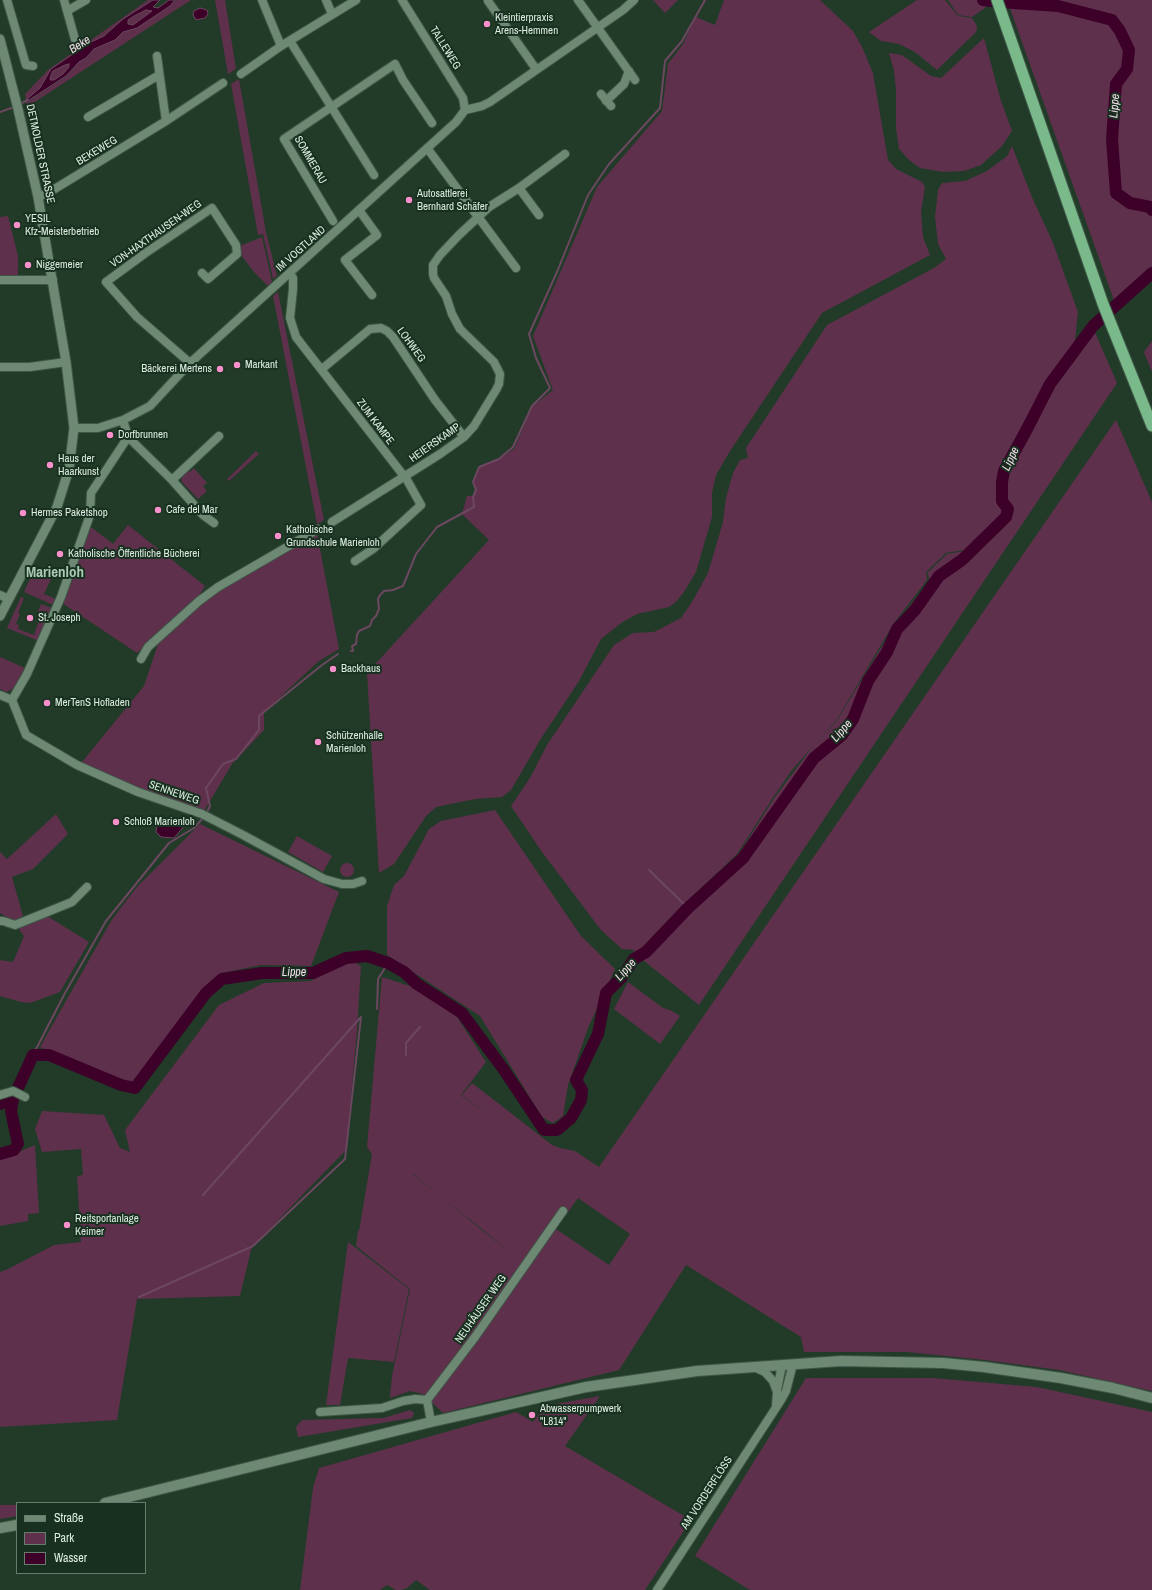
<!DOCTYPE html>
<html>
<head>
<meta charset="utf-8">
<style>
  body { margin:0 }
  #map { position:relative; width:1152px; height:1590px; overflow:hidden; background:#213b28; font-family:"Archivo Narrow",sans-serif }
  canvas { display:block }
  .legend { position:absolute; left:16px; top:1502px; width:130px; height:72px; box-sizing:border-box; background:#17301f; border:1px solid #667c6d; margin:0; padding:5px 7px; list-style:none; font-size:12px; color:#ddede1 }
  .legend li { display:flex; align-items:center; gap:8px; height:20px }
  .legend b { width:20px; border:1px solid #667c6d }
</style>
</head>
<body>
<div id="map">
<canvas width="1152" height="1590"></canvas>
<ul class="legend">
<li><b style="height:5px;background:#6d8974"></b>Straße</li>
<li><b style="height:11px;background:#5f304c"></b>Park</li>
<li><b style="height:11px;background:#3c0029"></b>Wasser</li>
</ul>
</div>
<script>
const g = document.querySelector('canvas').getContext('2d');
g.lineJoin = 'round';
function fillPath(path, color) {
  g.fillStyle = color;
  g.fill(path, 'evenodd');
}
function toPath(rows) {
  const path = new Path2D();
  for (const r of rows) {
    if (r.length === 3) {
      path.moveTo(r[0] + r[2], r[1]);
      path.arc(r[0], r[1], r[2], 0, 2 * Math.PI);
      continue;
    }
    path.moveTo(r[0], r[1]);
    for (let i = 2; i < r.length; i += 2) path.lineTo(r[i], r[i + 1]);
  }
  return path;
}
function strokePath(path, color, width, dash) {
  g.strokeStyle = color;
  g.lineWidth = width;
  g.lineCap = dash ? 'butt' : 'round';
  g.setLineDash(dash || []);
  g.stroke(path);
}
function label(font, color, halo, rows, align = 'center') {
  g.font = font + ' "Archivo Narrow",sans-serif';
  g.lineWidth = 4;
  g.setLineDash([]);
  g.textBaseline = 'middle';
  g.strokeStyle = halo;
  g.fillStyle = color;
  for (const [text, x, y, turn = 0] of rows) {
    g.save();
    g.translate(x, y);
    g.rotate((+turn || 0) * Math.PI / 180);
    g.textAlign = isNaN(turn) ? turn : align;
    if (halo) g.strokeText(text, 0, 0);
    g.fillText(text, 0, 0);
    g.restore();
  }
}
fillPath(toPath([
  [148,0,152,0,123,19,103,36,89,43,51,69,40,88,26,100,25,94,48,70],
  [176,0,191,0,27,107,26,103,67,76,79,62,87,58,94,49,115,40,123,32,137,28,170,6],
  [215,0,225,0,236,69,228,74],
  [653,0,678,0,665,13],
  [724,0,820,0,853,31,862,47,873,73,888,160,896,169,922,182,925,187,921,212,923,237,930,255,822,313,730,451,716,475,712,493,712,517,696,572,684,592,676,602,669,607,637,614,621,623,601,639,579,681,540,740,511,790,502,797,475,799,436,807,426,816,394,864,379,873,367,673,489,540,462,514,467,496,473,496,475,490,473,482,479,467,499,459,514,449,533,406,553,390,533,336,597,187,662,111,668,64,683,44,696,17,715,25],
  [917,0,945,0,958,16,972,18,977,26,976,32,937,70,915,52,899,44,881,41,869,32],
  [948,0,988,0,989,5,972,17,958,15],
  [1007,0,1152,0,1152,266,1122,303,1116,306],
  [146,10,152,11,133,25,128,24,128,20,134,16],
  [984,38,1001,101,1012,131,1002,146,981,165,964,171,943,172,920,168,909,160,899,149,896,128,896,91,894,70,889,53,902,55,931,76,941,78],
  [65,64,69,64,69,67,63,74,54,80,50,80,53,71],
  [239,79,266,232,277,276,273,279,263,234,258,235,231,84],
  [1012,146,1032,197,1053,243,1078,312,1075,341,1057,370,1090,321,1117,383,699,1005,633,952,635,950,622,949,601,930,542,852,511,806,530,778,547,745,614,645,633,633,654,632,681,618,692,602,708,573,723,522,726,498,733,473,740,460,748,458,746,448,827,325,934,268,946,259,938,244,935,217,938,190,942,183,965,181,987,171,1007,156],
  [985,529,965,551,947,554,927,573,930,580,895,625,836,722,815,745,836,721,894,623,927,580,926,572,946,553,965,550],
  [813,746,775,797,738,855,660,927,737,854,774,796,792,770],
  [8,216,18,256,18,278,0,277,0,217],
  [262,237,272,282,268,286,254,272,241,255,240,246],
  [278,292,324,520,317,524,273,296],
  [1152,341,1152,372,1144,352],
  [1116,420,1152,502,1152,1391,1059,1370,985,1360,907,1352,804,1352,801,1337,686,1265,619,1370,443,1413,423,1394,410,1391,390,1398,392,1376,410,1289,356,1246,358,1230,359,1231,372,1154,367,1147,382,977,416,988,457,1017,486,1062,461,1095,492,1118,462,1095,472,1083,552,1145,560,1148,575,1151,599,1167],
  [412,1174,482,1229,510,1253,413,1174],
  [578,1198,630,1234,609,1265,556,1229],
  [256,451,259,454,229,481,227,479],
  [194,468,207,483,203,486,207,491,198,499,182,482,181,475,187,469,190,472],
  [128,525,205,586,197,599,137,653,62,603,91,527,113,544],
  [317,533,339,649,319,661,264,712,264,730,232,764,204,811,133,786,82,762,144,686,158,644,200,604,220,589],
  [34,570,52,577,44,594,56,599,53,605,24,592],
  [21,597,24,598,18,613,20,614,16,624,19,625,18,629,34,635,41,615,37,613,41,604,52,608,39,641,7,628],
  [0,657,25,668,15,688,6,692,0,689],
  [495,810,581,936,615,969,588,1028,568,1085,563,1116,553,1123,542,1117,480,1016,387,955,387,906,394,885,404,876,429,829,441,821],
  [56,814,68,834,33,869,12,877,23,916,13,921,0,913,0,852,7,859],
  [200,824,339,892,311,966,261,965,222,973,204,989,131,1085,40,1047,111,921,136,888],
  [297,836,332,856,323,872,288,852],
  [347,870,7],
  [47,916,89,942,60,992,30,1003,21,1002,0,996,0,960,13,962,24,936,18,928],
  [347,959,361,966,357,1031,346,1150,253,1246,242,1239,252,1246,240,1296,137,1299,117,1420,0,1427,0,1272,8,1269,54,1245,81,1242,77,1176,83,1175,81,1149,42,1152,35,1129,42,1111,104,1115,120,1148,130,1152,125,1130,219,1005,264,983,311,981],
  [628,982,663,1008,670,1010,680,1016,660,1044,614,1009],
  [35,1145,39,1213,28,1214,28,1221,0,1226,0,1157,19,1152],
  [348,1242,409,1289,394,1362,348,1358,340,1405,326,1405],
  [806,1378,932,1378,1037,1387,1152,1412,1152,1590,750,1590,695,1556],
  [600,1396,565,1446,691,1520,645,1590,430,1590,416,1580,407,1588,401,1590,396,1590,387,1585,380,1590,300,1590,313,1488,319,1468,516,1412,533,1422,540,1413,539,1407],
  [410,1410,414,1413,412,1418,298,1437,296,1427,302,1420,383,1418],
  [0,1505,17,1505,17,1516,0,1519]
]), '#5f304c');
const water = toPath([
  [153,0,160,0,153,7,158,8,169,0,175,0,170,6,137,28,123,32,115,40,94,49,86,58,79,62,66,76,26,102,26,100,40,88,51,69,89,43,104,36,123,19,153,0],
  [146,10,152,11,133,25,128,24,128,20,134,16,146,10],
  [69,64,69,67,63,74,54,80,50,80,51,75,53,71,65,65,69,64],
  [200,8,207,10,208,14,205,18,196,20,193,15,194,11,200,8],
  [173,822,181,822,185,825,174,838,161,837,156,832,157,826,173,822]
]);
fillPath(water, '#3c0029');
strokePath(water, '#6c4760', 1);
strokePath(toPath([
  [20,104,28,100],
  [0,112,14,107],
  [351,651,353,651,352,646,356,644,357,635,359,631,370,626,372,620,376,616,379,609,378,599,380,595,384,591,393,590,403,586,416,554,437,527,474,507,473,497,476,490,473,482,479,467,499,459,513,447,532,406,550,388,536,358,529,334,557,272,588,195,609,164,660,108,665,61,682,41,705,0],
  [206,814,210,806,206,788,223,764,236,759,259,730,259,716,322,665,338,654],
  [649,870,688,908],
  [377,1009,378,979,388,963],
  [33,1055,65,993,106,921,169,843,194,828,204,817],
  [406,1055,406,1043,420,1027],
  [203,1195,360,1018],
  [139,1297,253,1246,345,1159,361,1017]
]), '#6c4760', 2);
strokePath(toPath([
  [983,0,999,2,1058,6,1112,20,1120,31,1129,50,1127,69,1116,84,1112,139,1116,193,1130,203,1150,207,1152,210],
  [0,1104,13,1099,33,1055,49,1055,121,1085,135,1088,206,993,222,979,262,973,313,973,346,958,367,956,388,963,404,972,417,984,462,1013,504,1070,544,1130,557,1130,571,1118,581,1100,582,1090,576,1080,598,1034,606,993,622,977,634,959,646,952,688,908,743,858,814,758,842,735,853,719,868,681,887,652,897,629,915,610,939,576,962,560,1006,517,1008,509,1002,501,1002,482,1004,471,1027,429,1050,384,1093,326,1152,273],
  [0,1154,14,1150,18,1144,11,1111,13,1099]
]), '#3c0029', 12);
const minor = toPath([
  [7,0,26,65,33,66],
  [64,0,76,43],
  [262,0,281,46],
  [326,0,332,14],
  [402,0,463,98,465,110],
  [578,0,635,80],
  [488,1,536,69],
  [67,11,86,0],
  [290,41,374,175],
  [157,56,166,121],
  [241,74,281,46,356,0],
  [601,94,611,106],
  [606,101,624,84,629,71],
  [88,117,159,75],
  [427,148,516,268],
  [519,188,539,215],
  [38,197,48,193,166,121,223,83],
  [359,210,377,235,345,260,372,295],
  [333,221,284,139,395,64,403,80,432,123],
  [290,274,293,278,293,289,290,318,296,337,407,480,421,505,373,549,355,561],
  [0,280,53,280],
  [190,363,137,317,106,282,147,252,212,208,236,245,237,254,208,279,202,273],
  [0,367,30,367,66,362],
  [322,369,370,329,381,328,387,331,393,337,435,400,464,437],
  [123,420,128,437,172,480,203,515,214,523],
  [74,428,98,428,123,420,150,406,190,363,456,122,465,110,482,106,490,102,623,10,634,0],
  [172,480,219,436],
  [332,522,440,454,464,437,474,426,496,390,499,384,500,374,494,362,460,329,452,314,446,296,434,278,433,274,433,265,440,255,459,235,489,207,519,188,565,154],
  [0,595,9,599],
  [141,659,148,647,199,601,218,587,318,529],
  [0,695,12,700,26,735,77,765,138,792,202,814,243,835,324,879,342,884,353,884,362,881],
  [12,700,27,674,61,597,90,515,91,493,128,437],
  [0,921,3,921,15,925,72,902,87,887],
  [0,1095,13,1091,25,1097],
  [754,1367,765,1372,773,1381,777,1392,776,1406],
  [777,1390,782,1365],
  [320,1412,382,1408,403,1401,415,1399,427,1400],
  [431,1422,427,1400,475,1337,563,1211],
  [657,1590,781,1400,786,1391,793,1364]
]);
const tertiary = toPath([
  [0,39,18,109,38,197,66,362,74,428,69,469,57,507,0,616]
]);
const secondary = toPath([
  [105,1503,431,1422,586,1387,697,1371,841,1361,943,1363,984,1367,1061,1378,1113,1388,1152,1398],
  [0,1528,17,1525]
]);
const trunk = toPath([
  [997,0,1103,304,1152,426]
]);
strokePath(minor, '#3f5647', 10);
strokePath(tertiary, '#3f5647', 11);
strokePath(secondary, '#3f5647', 12);
strokePath(trunk, '#3f5647', 13);
strokePath(minor, '#6d8974', 8);
strokePath(tertiary, '#6d8974', 9);
strokePath(secondary, '#6d8974', 10);
strokePath(trunk, '#79b98a', 11);
for (const [x, y, r, color] of [
  [487,24,4,"#f890cc"],
  [409,200,4,"#f890cc"],
  [17,225,4,"#f890cc"],
  [28,265,4,"#f890cc"],
  [237,365,4,"#f890cc"],
  [220,369,4,"#f890cc"],
  [110,435,4,"#f890cc"],
  [50,465,4,"#f890cc"],
  [158,510,4,"#f890cc"],
  [23,513,4,"#f890cc"],
  [278,536,4,"#f890cc"],
  [60,554,4,"#f890cc"],
  [30,618,4,"#f890cc"],
  [333,669,4,"#f890cc"],
  [47,703,4,"#f890cc"],
  [318,742,4,"#f890cc"],
  [116,822,4,"#f890cc"],
  [67,1225,4,"#f890cc"],
  [532,1415,4,"#f890cc"]
]) {
  const dot = new Path2D();
  dot.arc(x, y, r, 0, 2 * Math.PI);
  g.fillStyle = color;
  g.fill(dot);
  strokePath(dot, '#17301f', 1.5);
}
label('11px', '#ddede1', '#17301f', [
  ["Kleintierpraxis",495,18],
  ["Arens-Hemmen",495,31],
  ["Autosattlerei",417,194],
  ["Bernhard Schäfer",417,207],
  ["YESIL",25,219],
  ["Kfz-Meisterbetrieb",25,232],
  ["Niggemeier",36,265],
  ["Markant",245,365],
  ["Bäckerei Mertens",212,369,"right"],
  ["Dorfbrunnen",118,435],
  ["Haus der",58,459],
  ["Haarkunst",58,472],
  ["Cafe del Mar",166,510],
  ["Hermes Paketshop",31,513],
  ["Katholische",286,530],
  ["Grundschule Marienloh",286,543],
  ["Katholische Öffentliche Bücherei",68,554],
  ["St. Joseph",38,618],
  ["Backhaus",341,669],
  ["MerTenS Hofladen",55,703],
  ["Schützenhalle",326,736],
  ["Marienloh",326,749],
  ["Schloß Marienloh",124,822],
  ["Reitsportanlage",75,1219],
  ["Keimer",75,1232],
  ["Abwasserpumpwerk",540,1409],
  ["\"L814\"",540,1422]
], 'left');
label('11px', '#ddede1', '#17301f', [
  ["TALLEWEG",445,48,58],
  ["BEKEWEG",97,151,-31],
  ["DETMOLDER STRASSE",40,154,78],
  ["SOMMERAU",310,160,60],
  ["VON-HAXTHAUSEN-WEG",156,234,-35],
  ["IM VOGTLAND",301,249,-42],
  ["LOHWEG",411,345,54],
  ["ZUM KAMPE",375,422,53],
  ["HEIERSKAMP",435,443,-35],
  ["SENNEWEG",174,793,19],
  ["NEUHÄUSER WEG",481,1309,-55],
  ["AM VORDERFLÖSS",707,1493,-57]
]);
label('italic 12px', '#f4dce8', '#17301f', [
  ["Beke",80,45,-33],
  ["Lippe",1115,106,-86],
  ["Lippe",1011,459,-65],
  ["Lippe",842,731,-49],
  ["Lippe",626,970,-49],
  ["Lippe",294,973]
]);
label('bold 15px', '#accab3', '#17301f', [
  ["Marienloh",55,573]
]);
</script>
</body>
</html>
